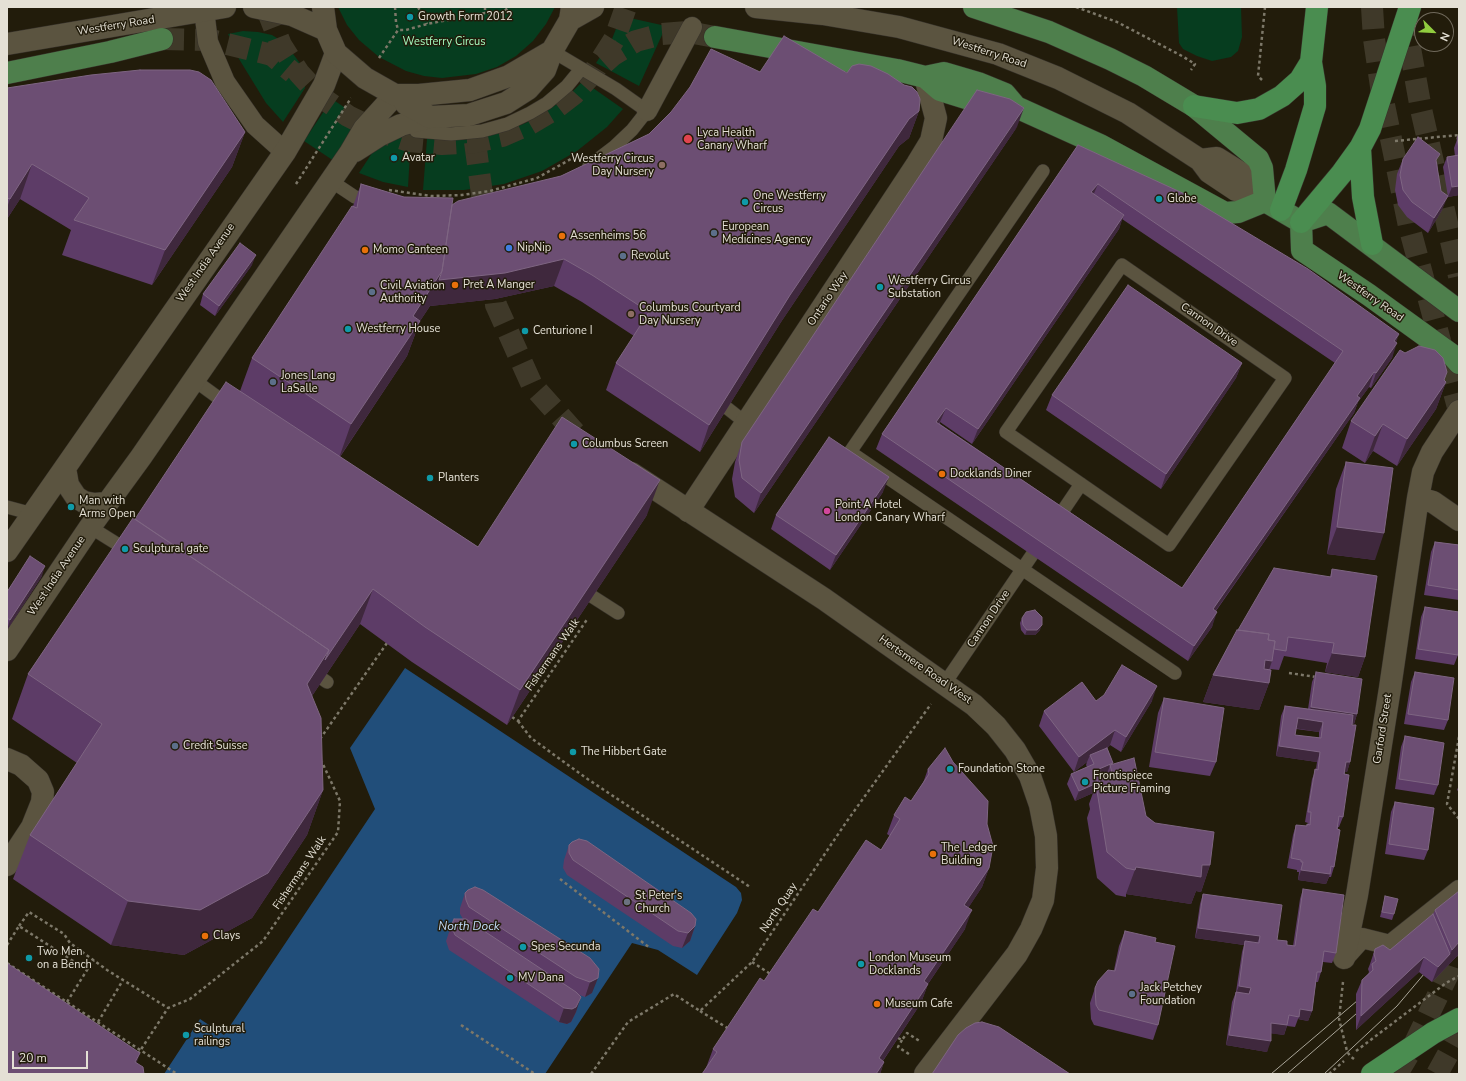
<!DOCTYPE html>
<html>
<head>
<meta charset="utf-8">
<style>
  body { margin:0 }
  #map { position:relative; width:1466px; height:1081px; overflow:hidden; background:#221c0b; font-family:"Nunito Sans",sans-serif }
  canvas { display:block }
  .frame { position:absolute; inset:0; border:8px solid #e4e0d5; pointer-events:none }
  .north { position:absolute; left:1414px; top:12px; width:40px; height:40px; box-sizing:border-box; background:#221c0b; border:1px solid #706a5c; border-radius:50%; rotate:114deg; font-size:11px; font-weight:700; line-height:16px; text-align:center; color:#e4e0d5 }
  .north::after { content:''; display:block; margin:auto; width:14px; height:18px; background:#91cd3f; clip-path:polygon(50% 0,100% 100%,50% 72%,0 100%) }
  .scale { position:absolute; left:12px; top:1051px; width:76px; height:18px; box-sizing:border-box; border:2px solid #e4e0d5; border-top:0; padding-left:5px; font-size:12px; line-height:14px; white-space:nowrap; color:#e4e0d5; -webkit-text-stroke:3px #221c0b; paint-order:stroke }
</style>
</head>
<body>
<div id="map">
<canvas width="1466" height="1081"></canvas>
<div class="frame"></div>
<div class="north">N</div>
<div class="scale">20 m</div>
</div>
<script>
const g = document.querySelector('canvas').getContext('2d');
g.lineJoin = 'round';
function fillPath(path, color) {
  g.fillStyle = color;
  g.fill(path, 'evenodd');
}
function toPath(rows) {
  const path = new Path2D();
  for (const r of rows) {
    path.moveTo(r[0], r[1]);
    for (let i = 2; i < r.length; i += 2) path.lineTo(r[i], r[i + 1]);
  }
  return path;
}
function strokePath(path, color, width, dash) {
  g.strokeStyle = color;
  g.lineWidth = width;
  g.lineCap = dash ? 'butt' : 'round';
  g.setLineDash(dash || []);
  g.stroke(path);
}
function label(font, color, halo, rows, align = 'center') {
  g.font = font + ' "Nunito Sans",sans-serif';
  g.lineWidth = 3;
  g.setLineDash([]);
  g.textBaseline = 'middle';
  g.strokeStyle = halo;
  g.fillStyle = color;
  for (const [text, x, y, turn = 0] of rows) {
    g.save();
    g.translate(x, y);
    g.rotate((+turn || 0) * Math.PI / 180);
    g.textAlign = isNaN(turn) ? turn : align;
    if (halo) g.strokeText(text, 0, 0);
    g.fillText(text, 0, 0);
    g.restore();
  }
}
fillPath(toPath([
  [338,7,555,7,546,24,533,41,516,56,497,67,476,74,442,78,424,76,406,71,379,57,359,40,347,25],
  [1177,7,1241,7,1242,37,1238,51,1231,57,1212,61,1197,56,1183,49,1179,43],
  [621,16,666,26,639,86,596,63,612,39],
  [243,31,258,32,272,35,285,43,302,66,306,77,305,88,283,122,266,103,239,59,228,34],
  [583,81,623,109,607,127,577,151,542,171,504,184,464,190,423,190,427,139,462,140,481,138,521,125,537,118,567,97],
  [332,99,362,119,334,161,304,141],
  [399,136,411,137,408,187,383,182,359,173,374,150]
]), '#063d1f');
fillPath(toPath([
  [405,668,736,887,741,893,742,900,737,913,697,975,658,950,632,943,545,1074,164,1074,200,1019,224,1035,375,809,350,748]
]), '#214e7a');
strokePath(toPath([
  [475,142,486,224],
  [492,270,496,305,532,385,578,436]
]), '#3f3929', 22, [22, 11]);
strokePath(toPath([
  [266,7,281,45,299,73,321,97,348,116,378,131,409,141,442,144,475,142,502,136,528,125,552,111,574,94,593,73,615,38,626,7],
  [162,39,211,40,272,55,293,73],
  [604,63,613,55,636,41,662,34,688,32,715,37]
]), '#3f3929', 22, [22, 11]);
strokePath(toPath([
  [1372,7,1374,39,1383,100,1409,226,1459,411],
  [1407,14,1408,37,1421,109,1459,276],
  [1397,1074,1413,1047,1451,968,1459,944],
  [1437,1074,1459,1034]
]), '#3f3929', 22, [22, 11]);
const service = toPath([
  [552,51,616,89,647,111,632,130,614,147,589,166],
  [416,131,451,134,482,131,507,124,530,113,547,103,567,86,581,69],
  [1043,171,850,452,1175,673],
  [331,181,355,197,374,202],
  [1122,265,1285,378,1169,545,1006,432,1122,265],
  [194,380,231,407],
  [727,408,746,423],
  [7,507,33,514],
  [1056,521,1081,484],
  [90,527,130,552],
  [593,597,618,613],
  [308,669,327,682],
  [945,683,1032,555]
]);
const pedestrian = toPath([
  [204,10,208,42,225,82,255,125,285,152],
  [647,111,692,27],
  [1344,958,1362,938,1390,945,1459,890]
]);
const minor = toPath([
  [355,151,380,135,401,125,430,117],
  [65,468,68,485,76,497,84,502,94,504,107,503],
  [631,473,824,599,974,705,996,726,1015,750,1030,776,1040,805,1046,836,1047,868,1043,900,1031,929,1017,954,925,1074],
  [1418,498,1433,502,1459,520],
  [688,511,917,164,931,141,936,118,925,77],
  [7,551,285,152,324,85,336,53],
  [7,650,90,527,141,457,350,153,364,129,395,95],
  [7,759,21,765,38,780,43,792,42,802,32,827,7,865],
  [1344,958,1357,895,1390,688,1418,498,1423,472,1432,452,1459,411]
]);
const tertiary = toPath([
  [254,7,292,15,326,30],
  [323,7,326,30,336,53,365,78,395,95,419,95,470,90,509,76,552,51],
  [756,7,823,14,899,27,998,54,1058,78,1128,113,1200,160,1209,172,1236,190,1265,201],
  [570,20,593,7],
  [7,44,225,7],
  [400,95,406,104,430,117,469,115,506,103,528,89,545,70,552,51,570,20,572,7],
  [1200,160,1217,158,1246,176,1265,201]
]);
const primary = toPath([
  [974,7,1049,32,1110,59,1144,76,1194,106,1258,159,1262,168,1265,201],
  [715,37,897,70,925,77,940,90,998,108],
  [7,73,110,52,162,39],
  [925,77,944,73,978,83,1005,94,1016,107,1100,145,1225,213,1238,212,1265,201],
  [1265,201,1301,222,1328,213,1459,311],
  [1301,222,1302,250,1369,295,1452,355,1459,363]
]);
const trunk = toPath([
  [1194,106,1237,113,1259,109,1282,96,1300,80,1311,62],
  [1360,148,1363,197,1372,244],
  [1281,210,1296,170,1315,106,1315,86,1311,62,1317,7],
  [1301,222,1342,173,1360,148,1370,129,1410,7],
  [1372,1074,1433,1033,1459,1019]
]);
strokePath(service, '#37322b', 14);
strokePath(pedestrian, '#37322b', 21);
strokePath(minor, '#37322b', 23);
strokePath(tertiary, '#37322b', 23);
strokePath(primary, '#37322b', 23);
strokePath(trunk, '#37322b', 23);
strokePath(toPath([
  [395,7,396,22,398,30],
  [418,7,427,24],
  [485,7,485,13],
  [1076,7,1117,22,1182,56,1195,64,1191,70],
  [379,58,398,30,406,30,427,24,485,13,501,14,509,7],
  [1262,80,1258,76,1265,7],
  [1395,141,1459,135],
  [296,184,351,98],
  [389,190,431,196,462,195,490,191,537,178,571,159],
  [1289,673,1316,677],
  [512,717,518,721,588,618],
  [518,721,531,738,586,778,750,887],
  [1459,737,1447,804,1459,819],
  [320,739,387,643],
  [560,879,650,948],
  [19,926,29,912,64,934,70,943,107,970,168,1008],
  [7,945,19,926,87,970,94,960],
  [752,962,772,975],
  [7,963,177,1074],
  [1343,982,1339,1019,1347,1051,1350,1056,1354,1059],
  [67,1002,87,970],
  [700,1011,729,1029],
  [98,1022,123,980],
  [461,1025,535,1074],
  [898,1038,902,1040,907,1033,921,1042],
  [902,1040,898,1047,909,1054],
  [1356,1051,1446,983,1459,976],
  [138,1054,168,1008,190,999,263,941,338,832,340,801,322,762],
  [591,1074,628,1022,674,994,700,1011,752,962,847,821,931,704],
  [1329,1074,1344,1061]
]), '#7d7869', 2.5, [3, 3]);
strokePath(service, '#5b5440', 13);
strokePath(pedestrian, '#5b5440', 20);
strokePath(minor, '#5b5440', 22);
strokePath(tertiary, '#5b5440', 22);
strokePath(primary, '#4e7f4c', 22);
strokePath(trunk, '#4a8d50', 22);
strokePath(toPath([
  [1271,1074,1364,995],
  [1287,1074,1364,1007],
  [1324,1074,1397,1006,1430,967]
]), '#a9a598', 1);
fillPath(toPath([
  [760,72,847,73,919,111,909,138,899,146,781,322,700,452,606,390,616,363,634,336,582,302,554,286,495,299,430,306,420,321,407,356,340,457,478,547,647,515,507,725,412,662,360,624,312,696,323,790,307,835,252,918,184,955,111,945,13,879,30,835,77,763,12,719,28,674,135,519,240,391,252,358,353,206,361,184,404,197,452,205,561,176,649,134],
  [7,88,245,132,232,167,152,285,62,255,71,230,20,199,7,219],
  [1017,127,754,513,735,497,732,479,735,462,742,442],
  [1459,134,1459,195,1448,197,1443,167,1447,157,1455,156,1454,148],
  [1078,145,1188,197,1396,342,1392,358,1371,388,1369,387,1358,402,1354,413,1216,611,1212,627,1188,661,876,449,882,434],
  [1122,219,1335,363,1182,588,940,424,940,422,972,444,1119,229],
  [1403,159,1437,162,1442,210,1428,233,1407,217,1398,205,1395,190,1397,174],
  [252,265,215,316,200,305,203,294],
  [1242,363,1236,378,1161,489,1046,410,1052,395],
  [1444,380,1446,382,1436,409,1397,466,1373,451,1365,463,1342,448,1351,421],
  [1346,462,1375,560,1327,554,1336,489],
  [883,492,830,570,771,529,776,515],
  [1435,542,1459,545,1459,600,1424,595,1431,552],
  [1332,569,1365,657,1358,677,1325,672,1327,663,1284,656,1279,670,1270,669,1269,683,1259,710,1203,702,1213,675,1238,630,1330,577],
  [42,576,7,630,7,592],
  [1425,607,1458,655,1454,665,1415,659,1421,617],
  [1022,618,1040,630,1035,635,1025,635,1021,630,1020,623],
  [1316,672,1357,714,1354,724,1352,724,1350,762,1347,772,1345,772,1343,817,1339,827,1338,827,1334,867,1331,877,1329,877,1326,884,1298,880,1299,872,1297,872,1297,870,1287,868,1293,835,1296,825,1306,826,1307,824,1308,824,1308,823,1305,822,1312,779,1316,769,1317,762,1276,756,1281,716,1285,706,1308,709,1312,682],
  [1296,729,1319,732,1319,738,1295,735],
  [1415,672,1448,720,1444,730,1404,724,1411,682],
  [1164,698,1216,762,1210,776,1149,767,1158,713],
  [1096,701,1152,701,1121,752,1110,745,1107,748,1113,763,1113,765,1146,816,1155,823,1210,865,1201,892,1196,891,1191,904,1126,894,1126,897,1116,895,1097,878,1087,818,1090,809,1089,804,1093,793,1075,801,1067,784,1071,774,1087,767,1086,765,1087,762,1074,772,1039,726,1044,711],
  [1405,736,1438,785,1434,795,1395,789,1401,747],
  [928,769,987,824,989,868,982,887,968,908,965,929,928,984,921,1003,883,1061,884,1062,880,1074,702,1074,706,1068,713,1049,818,912,881,850,890,836,887,834,894,815,911,801,923,783],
  [1459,785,1459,792,1457,790],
  [1395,802,1428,850,1424,860,1385,854,1391,812],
  [569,845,695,926,690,941,682,948,673,946,567,875,563,868,564,860],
  [1303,889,1336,953,1332,963,1323,962,1321,972,1318,982,1316,982,1312,1011,1308,1021,1298,1019,1295,1027,1287,1026,1284,1035,1271,1033,1267,1052,1226,1045,1232,1002,1236,992,1242,952,1244,945,1195,938,1200,904,1203,894,1277,940,1287,945,1293,946,1300,899],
  [465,893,590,958,592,993,585,997,579,995,576,1012,571,1022,567,1024,559,1022,449,950,446,941,451,926,463,919,460,914,460,908],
  [1385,896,1394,914,1392,920,1380,917,1384,901],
  [1435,910,1459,954,1432,982,1419,972,1356,1030,1356,994,1362,980,1368,974,1369,972,1368,969,1370,964,1375,949,1390,950,1433,914],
  [1125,931,1155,942,1158,1025,1153,1040,1094,1025,1091,1019,1090,1003,1095,988,1114,970,1119,946]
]), '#5d3c67');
fillPath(toPath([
  [1024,108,1017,127,754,513,761,493],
  [919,111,909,138,899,146,781,322,700,452,709,425,790,295,909,119],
  [245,132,232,167,152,285,165,250],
  [32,164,20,199,7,219,7,208,10,199],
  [1098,184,1092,198,1091,192],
  [1459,186,1459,195,1448,197,1452,187],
  [1448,196,1442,210,1428,233,1434,218],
  [1124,215,1119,229,972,444,978,429],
  [256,255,252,265,215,316,219,306],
  [564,259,554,286,495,299,430,306,420,321,407,356,339,458,351,424,413,316,442,271],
  [1399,334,1395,346,1397,343,1392,358,1371,388,1376,373,1394,341],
  [1242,363,1236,378,1161,489,1166,474],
  [1374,372,1369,387,1358,402,1354,413,1207,623,1213,609,1357,396],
  [1446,382,1436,409,1397,466,1407,439],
  [946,408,940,422,931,436,936,422],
  [1383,424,1373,451,1365,463,1375,436],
  [889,477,883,492,830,570,836,555],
  [660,480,647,515,507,725,520,690],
  [1337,527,1384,533,1375,560,1327,554],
  [45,566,42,576,7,630,10,620],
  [373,589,360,624,290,729,307,684,329,650],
  [1217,612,1212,627,1188,661,1194,646],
  [1042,625,1040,630,1035,635,1025,635,1027,630],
  [1332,653,1365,657,1358,677,1325,672],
  [1265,660,1272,661,1265,682,1269,683,1259,710,1203,702,1213,675],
  [1157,686,1152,701,1121,752,1126,737],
  [1311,707,1357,714,1354,724,1307,717],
  [1298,718,1323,722,1319,732,1294,728],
  [1115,730,1110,745,1092,759,1090,755,1087,762,1074,772,1079,757],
  [1279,746,1320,752,1317,762,1276,756],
  [1346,762,1350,762,1347,772,1343,772],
  [1113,763,1111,770,1110,765,1107,774,1099,777,1099,769],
  [1097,783,1093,793,1075,801,1079,791],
  [323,790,307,835,252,918,184,955,111,945,128,901],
  [1202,865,1210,865,1201,892,1196,891,1191,904,1126,894,1136,867],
  [989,868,982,887,957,925,964,905],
  [1301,870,1330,874,1326,884,1298,880],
  [972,910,965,929,917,1000,924,981],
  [695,926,690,941,682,948,688,933],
  [1198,928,1260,936,1256,946,1245,941,1244,945,1195,938],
  [1459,942,1459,954,1432,982,1438,967,1450,954,1452,950],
  [1424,957,1419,972,1356,1030,1361,1016],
  [598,978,592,993,585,997,590,982],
  [928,984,921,1003,874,1074,879,1058],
  [1239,986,1251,988,1247,998,1235,996],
  [581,997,576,1012,571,1022,567,1024,559,1022,564,1008],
  [1300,1009,1312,1011,1308,1021,1298,1019],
  [1271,1023,1287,1025,1284,1035,1267,1033],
  [1229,1035,1271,1041,1267,1052,1226,1045],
  [140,1053,133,1074,135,1062],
  [884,1062,880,1074,876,1074]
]), '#3f283d');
const building = toPath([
  [784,36,847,73,852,66,859,64,871,66,888,74,904,85,912,87,917,92,920,99,919,111,909,119,790,295,709,425,616,363,649,312,592,275,564,259,505,273,439,280,442,271,452,205,458,201,561,176,649,134,671,112,690,87,711,49,760,72,784,36],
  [140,70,190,70,199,72,211,80,245,132,165,250,74,220,89,198,32,164,10,199,7,198,7,88,91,75,140,70],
  [977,90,1010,99,1024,108,761,493,742,478,739,460,742,442,977,90],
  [1459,134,1459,149,1457,138,1459,134],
  [1418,137,1440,154,1436,160,1441,191,1448,196,1434,218,1412,202,1403,190,1400,175,1403,159,1418,137],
  [1078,145,1189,196,1188,197,1308,269,1399,334,1394,341,1397,343,1376,373,1374,372,1357,396,1360,398,1213,609,1217,612,1194,646,882,434,1078,145],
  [1098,184,1343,351,1182,588,936,422,946,408,978,429,1124,215,1091,192,1098,184],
  [1459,155,1459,186,1452,187,1447,157,1459,155],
  [361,184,404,197,453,198,442,271,413,316,420,321,351,424,252,358,352,206,357,208,361,184],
  [240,243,256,255,219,306,203,294,240,243],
  [1128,285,1242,363,1166,474,1052,395,1128,285],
  [1419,346,1435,350,1443,358,1447,372,1444,380,1446,382,1407,439,1383,424,1375,436,1351,421,1400,350,1405,353,1419,346],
  [226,382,478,547,562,417,660,480,520,690,425,627,373,589,325,660,329,650,135,519,226,382],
  [829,437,889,477,836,555,776,515,829,437],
  [1346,462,1393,468,1384,533,1337,527,1346,462],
  [133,518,329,650,307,684,321,718,323,790,268,873,200,910,128,901,30,835,102,724,28,674,133,518],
  [1435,542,1459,545,1459,590,1428,585,1435,542],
  [30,556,45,566,10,620,7,618,7,592,30,556],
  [1274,568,1331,577,1332,569,1377,576,1365,657,1332,653,1334,643,1288,637,1286,651,1274,649,1275,641,1268,640,1269,634,1238,630,1274,568],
  [1425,607,1459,612,1459,648,1458,655,1418,649,1425,607],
  [1035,610,1042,617,1042,625,1037,630,1027,630,1023,625,1022,618,1026,612,1035,610],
  [1237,630,1269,634,1268,640,1275,641,1272,661,1265,660,1264,669,1271,670,1269,683,1213,675,1237,630],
  [1122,665,1157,686,1126,737,1115,730,1079,757,1044,711,1082,682,1096,701,1104,695,1122,665],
  [1316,672,1362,679,1357,714,1311,707,1316,672],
  [1415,672,1454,678,1448,720,1408,714,1415,672],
  [1164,698,1224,708,1216,762,1155,752,1164,698],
  [1285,706,1353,715,1352,725,1356,725,1350,762,1346,762,1344,774,1349,775,1343,817,1339,816,1337,829,1340,830,1334,867,1331,866,1330,874,1301,870,1303,862,1301,862,1301,860,1291,858,1296,825,1307,826,1307,824,1310,825,1311,812,1308,812,1315,769,1318,770,1320,752,1279,746,1285,706],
  [1298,718,1323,722,1321,738,1295,735,1298,718],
  [1405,736,1444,743,1438,785,1399,779,1405,736],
  [945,748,953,762,988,801,987,824,993,846,989,868,964,905,972,910,924,981,928,984,879,1058,884,1062,876,1074,702,1074,717,1052,713,1049,760,978,764,981,813,909,818,912,866,840,881,850,900,819,894,815,905,797,911,801,929,774,928,769,945,748],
  [1107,748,1113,763,1099,769,1102,776,1099,777,1097,783,1079,791,1071,774,1094,764,1090,755,1107,748],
  [1134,758,1146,816,1155,823,1214,832,1210,865,1202,865,1201,877,1136,867,1135,870,1126,868,1107,852,1097,791,1101,789,1099,777,1112,773,1110,765,1134,758],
  [1395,802,1434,808,1428,850,1389,844,1395,802],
  [579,839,587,841,691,913,696,919,695,926,688,933,678,931,573,860,569,853,569,845,572,842,579,839],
  [475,887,483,890,590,958,599,969,598,978,590,982,576,977,469,907,466,900,465,893,468,890,475,887],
  [1303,889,1344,895,1336,953,1324,951,1321,972,1317,972,1312,1011,1300,1009,1299,1017,1289,1015,1287,1025,1271,1023,1271,1041,1229,1035,1236,992,1249,994,1251,988,1239,986,1245,941,1259,943,1260,936,1198,928,1203,894,1282,905,1277,940,1287,941,1287,945,1295,946,1303,889],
  [1459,891,1459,942,1452,950,1435,910,1459,891],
  [1385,896,1398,899,1394,914,1382,912,1385,896],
  [1433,914,1450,954,1438,967,1424,957,1361,1016,1362,980,1373,970,1372,964,1376,961,1374,954,1375,949,1383,945,1390,950,1433,914],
  [454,919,466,919,576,992,581,997,576,1007,572,1009,564,1008,455,935,451,926,454,919],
  [1125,931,1156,938,1155,942,1175,946,1158,1025,1099,1010,1096,1005,1095,988,1098,981,1108,970,1115,971,1125,931],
  [7,963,140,1053,135,1062,143,1067,144,1074,7,1074,7,963],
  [982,1022,999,1027,1070,1074,932,1074,958,1035,966,1028,975,1023,982,1022]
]);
fillPath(building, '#6c4e73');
strokePath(building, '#7e6582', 1);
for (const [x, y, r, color] of [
  [410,17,4,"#0f9aa8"],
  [688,139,5,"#e0444e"],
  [394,158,4,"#0f9aa8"],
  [662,165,4,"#8d6e63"],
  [1159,199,4,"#0f9aa8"],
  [745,202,4,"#0f9aa8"],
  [714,233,4,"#5c6f8a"],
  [562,236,4,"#e8710a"],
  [509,248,4,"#3f7fe0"],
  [365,250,4,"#e8710a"],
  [623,256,4,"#5c6f8a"],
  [455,285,4,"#e8710a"],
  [880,287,4,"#0f9aa8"],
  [372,292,4,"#5c6f8a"],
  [631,314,4,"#8d6e63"],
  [348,329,4,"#0f9aa8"],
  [525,331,4,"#0f9aa8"],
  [273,382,4,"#5c6f8a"],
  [574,444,4,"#0f9aa8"],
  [942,474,4,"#e8710a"],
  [430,478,4,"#0f9aa8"],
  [71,507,4,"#0f9aa8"],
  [827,511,4,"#d1479c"],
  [125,549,4,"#0f9aa8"],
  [175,746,4,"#5c6f8a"],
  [573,752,4,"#0f9aa8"],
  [950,769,4,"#0f9aa8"],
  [1085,782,4,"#0f9aa8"],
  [933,854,4,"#e8710a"],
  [627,902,4,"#6b7280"],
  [205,936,4,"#e8710a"],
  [523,947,4,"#0f9aa8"],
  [29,958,4,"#0f9aa8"],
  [861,964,4,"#0f9aa8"],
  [510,978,4,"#0f9aa8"],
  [1132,994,4,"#5c6f8a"],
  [877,1004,4,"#e8710a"],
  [186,1035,4,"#0f9aa8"]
]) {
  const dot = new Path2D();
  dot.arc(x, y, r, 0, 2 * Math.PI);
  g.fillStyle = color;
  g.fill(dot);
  strokePath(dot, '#221c0b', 1.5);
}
label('11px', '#e4e0d5', '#221c0b', [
  ["Growth Form 2012",418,17],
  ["Lyca Health",697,133],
  ["Canary Wharf",697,146],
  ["Avatar",402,158],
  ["Westferry Circus",654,159,"right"],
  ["Day Nursery",654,172,"right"],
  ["One Westferry",753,196],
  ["Circus",753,209],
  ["Globe",1167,199],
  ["European",722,227],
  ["Medicines Agency",722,240],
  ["Assenheims 56",570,236],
  ["NipNip",517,248],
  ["Momo Canteen",373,250],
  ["Revolut",631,256],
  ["Westferry Circus",888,281],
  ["Substation",888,294],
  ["Pret A Manger",463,285],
  ["Civil Aviation",380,286],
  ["Authority",380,299],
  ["Columbus Courtyard",639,308],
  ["Day Nursery",639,321],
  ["Westferry House",356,329],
  ["Centurione I",533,331],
  ["Jones Lang",281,376],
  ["LaSalle",281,389],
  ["Columbus Screen",582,444],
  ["Docklands Diner",950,474],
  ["Planters",438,478],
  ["Man with",79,501],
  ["Arms Open",79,514],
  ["Point A Hotel",835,505],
  ["London Canary Wharf",835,518],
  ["Sculptural gate",133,549],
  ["Credit Suisse",183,746],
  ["The Hibbert Gate",581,752],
  ["Foundation Stone",958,769],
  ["Frontispiece",1093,776],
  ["Picture Framing",1093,789],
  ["The Ledger",941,848],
  ["Building",941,861],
  ["St Peter's",635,896],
  ["Church",635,909],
  ["Clays",213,936],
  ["Spes Secunda",531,947],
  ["Two Men",37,952],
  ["on a Bench",37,965],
  ["London Museum",869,958],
  ["Docklands",869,971],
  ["MV Dana",518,978],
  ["Jack Petchey",1140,988],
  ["Foundation",1140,1001],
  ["Museum Cafe",885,1004],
  ["Sculptural",194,1029],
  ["railings",194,1042]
], 'left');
label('11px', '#e4e0d5', '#221c0b', [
  ["Westferry Road",116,26,-9],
  ["Westferry Road",989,53,18],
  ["West India Avenue",206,263,-55],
  ["Westferry Road",1370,297,35],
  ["Ontario Way",828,299,-56],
  ["Cannon Drive",1209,325,35],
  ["West India Avenue",57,576,-56],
  ["Cannon Drive",989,619,-56],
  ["Fishermans Walk",553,655,-55],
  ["Hertsmere Road West",925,670,35],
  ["Garford Street",1383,729,-81],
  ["Fishermans Walk",300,873,-56],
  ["North Quay",779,908,-56]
]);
label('11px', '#a4fbbf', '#221c0b', [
  ["Westferry Circus",444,42]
]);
label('italic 12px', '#c0daf6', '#221c0b', [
  ["North Dock",469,927]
]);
</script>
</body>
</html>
